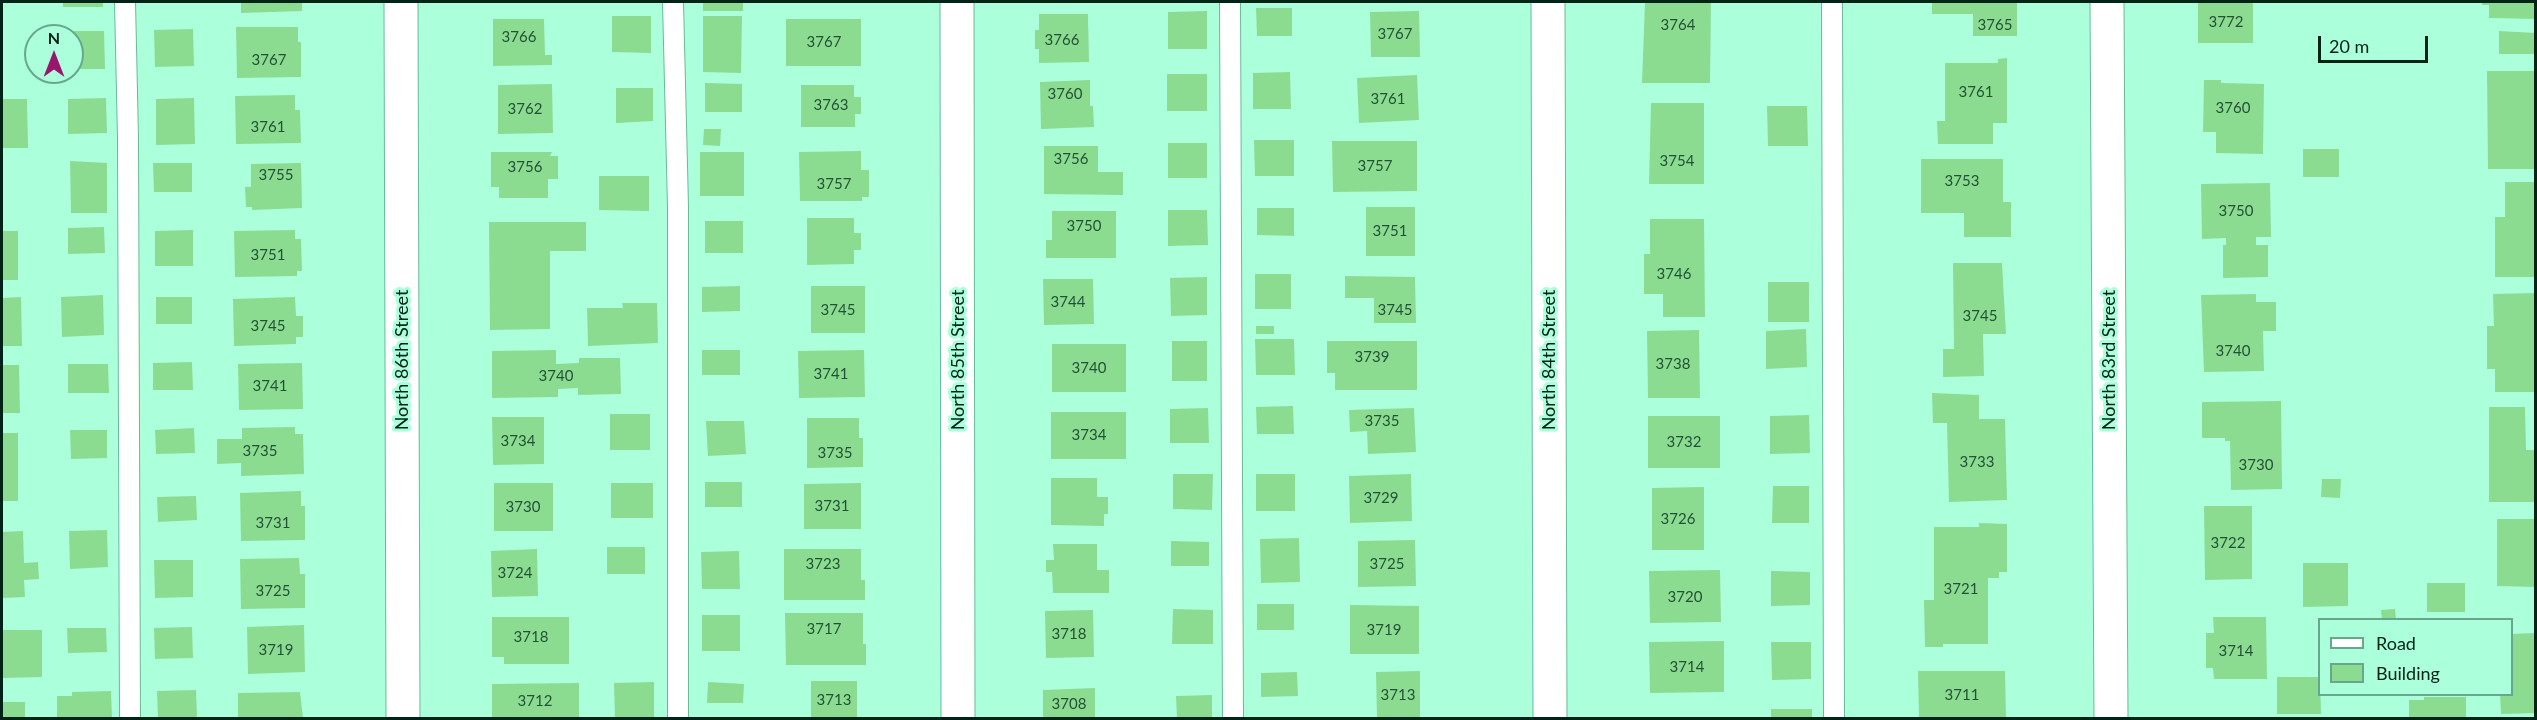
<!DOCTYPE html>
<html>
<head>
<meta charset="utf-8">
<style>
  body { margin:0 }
  #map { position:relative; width:2537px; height:720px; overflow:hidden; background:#abffdb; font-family:Lato,sans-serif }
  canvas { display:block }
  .frame { position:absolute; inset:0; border:3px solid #002317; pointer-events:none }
  .legend { position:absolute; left:2318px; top:618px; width:195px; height:78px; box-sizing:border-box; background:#abffdb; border:2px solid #67a78d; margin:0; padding:8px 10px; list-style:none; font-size:18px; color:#002317 }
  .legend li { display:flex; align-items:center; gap:12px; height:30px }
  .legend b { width:30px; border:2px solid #67a78d }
  .north { position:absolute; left:24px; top:24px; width:60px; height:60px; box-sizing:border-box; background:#abffdb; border:2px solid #67a78d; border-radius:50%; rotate:0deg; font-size:16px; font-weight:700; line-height:24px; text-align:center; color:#002317 }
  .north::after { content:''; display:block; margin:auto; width:21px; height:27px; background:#98166d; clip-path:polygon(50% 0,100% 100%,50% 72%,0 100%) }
  .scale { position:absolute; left:2318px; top:36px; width:110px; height:27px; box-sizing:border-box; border:3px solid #002317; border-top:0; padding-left:8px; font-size:18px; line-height:21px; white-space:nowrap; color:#002317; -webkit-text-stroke:4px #abffdb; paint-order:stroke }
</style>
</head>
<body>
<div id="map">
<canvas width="2537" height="720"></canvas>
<div class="frame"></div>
<ul class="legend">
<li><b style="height:8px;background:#fff"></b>Road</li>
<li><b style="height:16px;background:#8bdc91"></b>Building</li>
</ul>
<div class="north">N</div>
<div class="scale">20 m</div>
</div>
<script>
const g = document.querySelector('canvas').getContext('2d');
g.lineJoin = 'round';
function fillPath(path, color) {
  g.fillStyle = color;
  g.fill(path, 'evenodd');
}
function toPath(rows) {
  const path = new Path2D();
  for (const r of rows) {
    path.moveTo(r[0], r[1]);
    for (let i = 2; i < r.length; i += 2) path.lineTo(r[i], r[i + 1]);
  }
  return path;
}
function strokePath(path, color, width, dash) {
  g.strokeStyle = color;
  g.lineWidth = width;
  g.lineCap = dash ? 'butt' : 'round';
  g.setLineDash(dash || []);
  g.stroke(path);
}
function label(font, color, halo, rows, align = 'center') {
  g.font = font + ' Lato,sans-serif';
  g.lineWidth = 6;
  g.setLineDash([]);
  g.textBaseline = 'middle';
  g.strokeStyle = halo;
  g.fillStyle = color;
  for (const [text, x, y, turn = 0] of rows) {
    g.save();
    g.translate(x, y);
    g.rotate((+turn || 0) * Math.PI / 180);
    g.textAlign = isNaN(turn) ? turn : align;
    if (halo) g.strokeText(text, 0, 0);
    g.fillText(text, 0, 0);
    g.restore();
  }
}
fillPath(toPath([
  [63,2,103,2,103,7,63,7],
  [241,2,302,2,302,11,241,13],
  [703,2,743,2,743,11,703,11],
  [1645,2,1711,2,1710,83,1642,83],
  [1932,2,2017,2,2017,36,1973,36,1973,14,1932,14],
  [2198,2,2253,2,2253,43,2198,43],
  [2482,2,2536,2,2536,19,2489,18,2489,5,2482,5],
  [1256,8,1292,8,1292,36,1257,36],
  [1207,11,1207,49,1168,49,1168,12],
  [1419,11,1420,57,1371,57,1370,12],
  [1039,14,1088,14,1089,62,1039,63,1039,49,1035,49,1035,30,1039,30],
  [612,16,651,16,651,53,612,52],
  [703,16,742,16,741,73,703,72],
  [493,19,544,19,545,55,552,55,552,65,493,66],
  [786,19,861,19,861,66,786,66],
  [236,27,298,27,298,42,301,42,301,77,237,78],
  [193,29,194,66,155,67,154,30],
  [63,31,104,31,105,69,72,69,72,36,55,36,55,34,63,34],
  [2499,31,2536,33,2536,54,2499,54],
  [2007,58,2007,123,1993,123,1993,144,1938,144,1937,121,1945,121,1945,63,1998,63,1998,59],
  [2487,71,2536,71,2536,169,2488,169],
  [1290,72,1291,109,1253,109,1253,73],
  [1167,74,1207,74,1207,111,1167,111],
  [1417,75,1419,120,1359,123,1357,78],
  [1090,80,1090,106,1093,106,1094,127,1041,129,1040,82],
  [2204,80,2221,80,2221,83,2264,84,2263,154,2216,153,2216,132,2203,132],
  [705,83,742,84,742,112,705,112],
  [552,84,553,133,498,134,498,85],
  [801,85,854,85,854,97,861,97,861,114,855,114,855,127,801,127],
  [616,88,653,88,653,121,616,123],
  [295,95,295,110,300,110,301,143,236,144,235,96],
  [106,98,107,133,68,134,68,99],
  [194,98,195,144,156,145,156,99],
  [2,99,27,99,28,148,2,148],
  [1651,103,1704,103,1704,184,1649,184],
  [1767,106,1807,106,1808,146,1768,146],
  [704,129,721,129,720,146,703,145],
  [1254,140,1294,140,1294,176,1255,176],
  [1332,141,1417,141,1417,191,1333,192],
  [1168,143,1207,143,1207,178,1168,178],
  [1044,146,1098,146,1098,172,1123,172,1123,195,1044,194],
  [2303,149,2339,149,2339,177,2303,177],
  [861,151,861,170,869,170,869,197,862,197,862,201,800,201,799,152],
  [491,152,552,152,550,156,558,156,558,179,548,179,548,198,499,198,499,187,491,187],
  [700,152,744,152,744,196,700,196],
  [1921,159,2003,159,2003,202,2011,202,2011,237,1964,237,1964,213,1921,213],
  [70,161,107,163,107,213,71,213],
  [153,163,192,163,192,192,154,192],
  [301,163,302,208,252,210,252,207,246,207,245,187,251,187,251,164],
  [599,176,649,176,649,211,599,210],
  [2505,182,2536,182,2536,277,2495,277,2495,217,2505,217],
  [2270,183,2271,237,2256,237,2256,245,2268,245,2268,277,2223,278,2223,245,2226,245,2226,238,2202,239,2201,184],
  [1366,207,1415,207,1415,256,1366,256],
  [1257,208,1294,208,1294,236,1257,235],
  [1168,210,1207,210,1208,245,1168,246],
  [1052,211,1116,211,1116,258,1046,258,1046,240,1052,240],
  [807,218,854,218,854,233,861,233,861,250,854,250,854,264,807,265],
  [1650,219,1704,219,1705,317,1663,317,1663,294,1644,294,1644,254,1650,254],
  [705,221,743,221,743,253,705,253],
  [489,222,586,222,586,251,550,251,550,329,490,330],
  [104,227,105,253,68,254,68,228],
  [193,230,193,266,155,266,155,231],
  [295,230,295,239,301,239,302,271,297,271,297,276,235,277,234,231],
  [2,231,18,231,18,280,2,280],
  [1953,263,2002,263,2006,334,1983,334,1984,376,1943,377,1943,349,1954,349],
  [1255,274,1291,274,1291,309,1255,309],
  [1345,276,1415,277,1416,323,1374,323,1374,298,1345,298],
  [1207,277,1207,315,1171,316,1170,278],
  [1043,279,1093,279,1094,324,1044,325],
  [1768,282,1809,282,1809,322,1768,322],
  [740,286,740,311,702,312,702,287],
  [811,286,865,286,865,333,811,333],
  [2536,293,2536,392,2495,392,2495,369,2487,369,2487,326,2494,326,2493,294],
  [2256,294,2256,302,2276,302,2276,331,2263,331,2264,371,2204,372,2201,295],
  [103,295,104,335,62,337,61,297],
  [21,297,22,346,2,346,2,298],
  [156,297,192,297,192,324,156,324],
  [295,297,296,316,303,316,303,337,296,337,296,344,234,346,233,299],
  [622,303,657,303,658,343,588,346,587,308,623,308],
  [1256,326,1274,326,1274,334,1256,334],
  [1806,329,1807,367,1766,369,1766,331],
  [1699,330,1700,398,1648,398,1647,331],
  [1255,339,1294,339,1295,375,1256,375],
  [1172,341,1207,341,1207,381,1172,381],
  [1327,341,1417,341,1417,390,1335,390,1335,373,1327,373],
  [1052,344,1126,344,1126,392,1052,392],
  [556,350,556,364,579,363,579,358,620,358,621,394,578,395,578,388,558,389,558,397,492,398,492,351],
  [702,350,740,350,740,375,702,375],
  [864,350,865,397,799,398,798,351],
  [192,362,193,390,153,390,153,363],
  [302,363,303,409,239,410,238,364],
  [68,364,108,364,109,393,68,393],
  [2,365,19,365,20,413,2,413],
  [1932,393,1979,395,1979,419,2005,419,2007,500,1949,502,1947,423,1933,423],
  [2281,401,2282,489,2231,490,2230,441,2225,441,2225,438,2202,438,2202,402],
  [1293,406,1294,434,1257,434,1256,407],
  [2489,407,2525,407,2526,450,2536,450,2536,502,2489,502],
  [1208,408,1209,443,1170,443,1170,409],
  [1414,408,1416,452,1368,454,1367,431,1350,432,1349,410],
  [1051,412,1126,412,1126,459,1051,459],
  [610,414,650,414,650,450,610,450],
  [1809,415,1810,453,1770,454,1770,416],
  [1648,416,1720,416,1720,468,1648,468],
  [492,417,544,417,544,464,493,465],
  [807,418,859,418,859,438,863,438,863,467,807,468],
  [706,421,744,421,746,454,708,456],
  [295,427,295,434,303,434,304,474,241,476,241,463,217,464,217,439,242,439,242,428],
  [194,428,195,453,156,454,155,430],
  [70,430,107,430,107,458,71,459],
  [2,433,18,433,18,501,2,501],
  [1173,474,1213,474,1212,510,1173,509],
  [1256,474,1295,474,1295,511,1256,511],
  [1411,474,1412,521,1350,523,1349,476],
  [1051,478,1097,478,1097,497,1108,497,1108,514,1104,514,1104,526,1051,525],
  [2322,479,2341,479,2340,498,2321,497],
  [705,482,742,482,742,507,705,507],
  [494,483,553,483,553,531,494,531],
  [611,483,653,483,653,518,611,518],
  [861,483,861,529,804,529,804,484],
  [1773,486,1809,486,1809,523,1772,523],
  [1704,487,1704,550,1652,550,1652,488],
  [301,491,301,506,305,506,305,540,241,541,240,493],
  [196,496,197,520,158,522,157,497],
  [2204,506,2252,506,2252,579,2205,580],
  [2497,519,2536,519,2536,587,2497,586],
  [1979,523,2007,524,2007,572,1999,572,1999,578,1988,578,1988,644,1943,644,1943,647,1925,647,1924,600,1934,600,1934,527,1979,527],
  [107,530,108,567,70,569,69,531],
  [23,531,24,563,38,562,39,579,24,580,25,597,2,598,2,532],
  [1299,538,1300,582,1261,583,1260,539],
  [1415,540,1416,586,1358,587,1358,541],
  [1171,541,1209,542,1209,566,1171,566],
  [1053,544,1097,544,1097,570,1109,570,1109,593,1053,593,1052,572,1046,572,1046,560,1054,560],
  [607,547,645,547,645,574,607,574],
  [537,549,538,596,492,597,491,551],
  [784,549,861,549,861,580,865,580,865,600,784,600],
  [739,551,740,589,702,589,701,552],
  [299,558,300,574,305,574,305,608,241,609,240,559],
  [154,560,193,560,193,597,155,598],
  [2303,563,2348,563,2348,606,2303,607],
  [1720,570,1721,622,1650,623,1649,571],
  [1771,571,1810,572,1810,605,1771,606],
  [2427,583,2465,583,2465,612,2427,612],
  [1257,604,1294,604,1294,630,1257,630],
  [1350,605,1419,606,1419,654,1350,654],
  [1173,609,1213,610,1213,644,1172,644],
  [2395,609,2396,620,2382,620,2381,610],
  [1093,610,1094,657,1046,658,1045,611],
  [785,613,863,613,863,644,866,644,866,665,786,665],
  [702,615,740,615,740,651,702,651],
  [492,617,569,617,569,664,504,664,504,657,492,657],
  [2213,617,2266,617,2267,679,2214,679,2213,668,2206,668,2206,633,2214,633],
  [304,625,305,672,248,674,247,627],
  [192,627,193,658,155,659,154,628],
  [67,628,106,628,107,652,68,653],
  [2,630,42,630,42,677,2,678],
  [2536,633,2536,713,2501,714,2500,694,2512,694,2512,634],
  [1724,641,1724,692,1650,693,1649,642],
  [1771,642,1811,642,1811,679,1772,680],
  [1420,671,1420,718,1377,718,1376,672],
  [1918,671,2005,671,2006,718,1919,718],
  [1297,672,1298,696,1261,697,1261,673],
  [2277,677,2320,677,2321,714,2277,714],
  [811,681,857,681,857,718,811,718],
  [654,682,654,718,615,718,614,683],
  [708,682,744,684,743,703,707,703],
  [579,683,579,718,492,718,492,684],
  [1095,688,1095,718,1043,718,1043,690],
  [196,690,197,718,158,718,157,691],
  [111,691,112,718,57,718,57,696,72,696,72,692],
  [300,692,303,718,238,718,238,693],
  [1212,695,1212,718,1177,718,1176,696],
  [2424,697,2466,697,2466,718,2409,718,2409,700,2424,700],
  [2,702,25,702,25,718,2,718],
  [1771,709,1812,709,1812,718,1771,718]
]), '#8bdc91');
const service = toPath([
  [125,2,128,138,130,718],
  [673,2,678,207,678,718],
  [1230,2,1233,718],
  [1832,2,1834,718]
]);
const minor = toPath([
  [401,2,403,718],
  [957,2,958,718],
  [2107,2,2111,718]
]);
const tertiary = toPath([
  [1548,2,1550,718]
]);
strokePath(service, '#67bb99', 22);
strokePath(minor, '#67bb99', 35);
strokePath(tertiary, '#67bb99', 35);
strokePath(service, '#fff', 20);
strokePath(minor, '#fff', 33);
strokePath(tertiary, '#fff', 33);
label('15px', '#235136', null, [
  ["3772",2226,22],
  ["3764",1678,25],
  ["3765",1995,25],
  ["3767",1395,34],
  ["3766",519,37],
  ["3766",1062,40],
  ["3767",824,42],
  ["3767",269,60],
  ["3761",1976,92],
  ["3760",1065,94],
  ["3761",1388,99],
  ["3763",831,105],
  ["3760",2233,108],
  ["3762",525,109],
  ["3761",268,127],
  ["3756",1071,159],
  ["3754",1677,161],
  ["3757",1375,166],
  ["3756",525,167],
  ["3755",276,175],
  ["3753",1962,181],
  ["3757",834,184],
  ["3750",2236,211],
  ["3750",1084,226],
  ["3751",1390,231],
  ["3751",268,255],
  ["3746",1674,274],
  ["3744",1068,302],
  ["3745",838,310],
  ["3745",1395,310],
  ["3745",1980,316],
  ["3745",268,326],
  ["3740",2233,351],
  ["3739",1372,357],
  ["3738",1673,364],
  ["3740",1089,368],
  ["3741",831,374],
  ["3740",556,376],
  ["3741",270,386],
  ["3735",1382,421],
  ["3734",1089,435],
  ["3734",518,441],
  ["3732",1684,442],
  ["3735",260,451],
  ["3735",835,453],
  ["3733",1977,462],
  ["3730",2256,465],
  ["3729",1381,498],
  ["3731",832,506],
  ["3730",523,507],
  ["3726",1678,519],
  ["3731",273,523],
  ["3722",2228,543],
  ["3723",823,564],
  ["3725",1387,564],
  ["3724",515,573],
  ["3721",1961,589],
  ["3725",273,591],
  ["3720",1685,597],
  ["3717",824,629],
  ["3719",1384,630],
  ["3718",1069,634],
  ["3718",531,637],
  ["3719",276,650],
  ["3714",2236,651],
  ["3714",1687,667],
  ["3713",1398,695],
  ["3711",1962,695],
  ["3713",834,700],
  ["3712",535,701],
  ["3708",1069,704]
]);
label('18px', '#002317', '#abffdb', [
  ["North 86th Street",402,360,-90],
  ["North 85th Street",958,360,-90],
  ["North 84th Street",1549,360,-90],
  ["North 83rd Street",2109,360,-90]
]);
</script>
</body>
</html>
